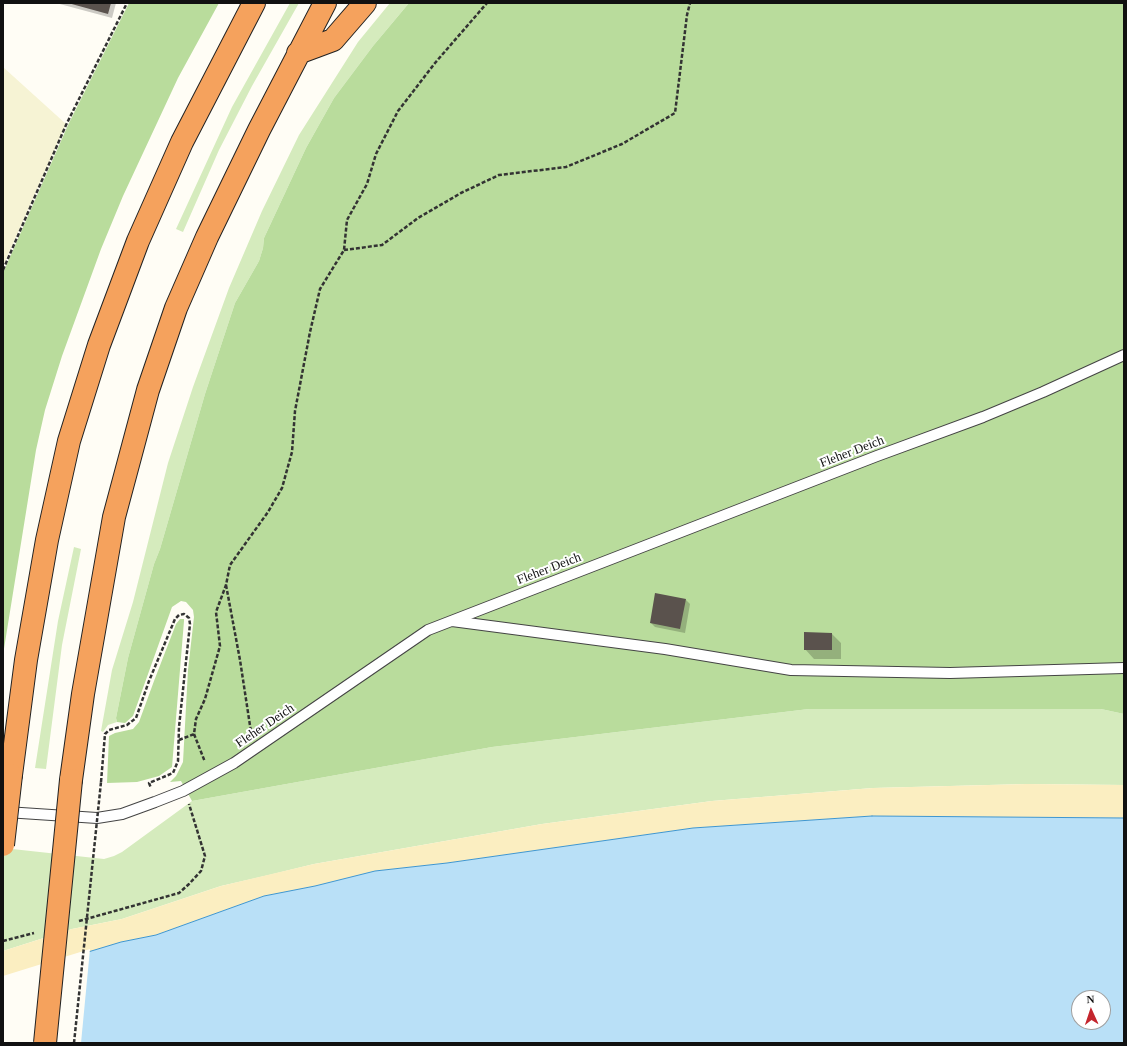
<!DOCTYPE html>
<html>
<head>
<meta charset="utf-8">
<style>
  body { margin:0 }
  #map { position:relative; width:1127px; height:1046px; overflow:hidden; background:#fffdf5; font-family:"Times New Roman",serif }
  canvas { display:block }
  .frame { position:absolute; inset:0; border:4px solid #111; pointer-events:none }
  .north { position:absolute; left:1071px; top:990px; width:40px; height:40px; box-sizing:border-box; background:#fff; border:1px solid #a0a0a0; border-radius:50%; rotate:357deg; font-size:11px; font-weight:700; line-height:16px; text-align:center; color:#111 }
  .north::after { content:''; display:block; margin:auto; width:14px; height:18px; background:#c4262e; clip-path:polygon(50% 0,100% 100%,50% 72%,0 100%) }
</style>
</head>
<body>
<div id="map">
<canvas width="1127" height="1046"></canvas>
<div class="frame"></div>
<div class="north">N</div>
</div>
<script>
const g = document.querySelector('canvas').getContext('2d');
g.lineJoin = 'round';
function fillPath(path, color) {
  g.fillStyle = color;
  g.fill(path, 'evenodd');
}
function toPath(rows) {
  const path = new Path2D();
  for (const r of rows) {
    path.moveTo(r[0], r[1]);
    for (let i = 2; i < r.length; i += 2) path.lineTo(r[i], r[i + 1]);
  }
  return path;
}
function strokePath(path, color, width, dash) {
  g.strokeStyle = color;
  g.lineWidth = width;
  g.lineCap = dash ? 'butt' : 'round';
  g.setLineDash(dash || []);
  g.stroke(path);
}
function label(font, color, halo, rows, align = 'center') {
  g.font = font + ' "Times New Roman",serif';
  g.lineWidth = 4;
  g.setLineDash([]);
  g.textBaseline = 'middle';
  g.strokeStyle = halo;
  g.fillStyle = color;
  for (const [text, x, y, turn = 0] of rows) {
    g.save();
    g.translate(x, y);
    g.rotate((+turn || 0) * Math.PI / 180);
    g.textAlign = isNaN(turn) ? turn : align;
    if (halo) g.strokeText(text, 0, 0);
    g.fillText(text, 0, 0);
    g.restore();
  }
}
fillPath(toPath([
  [3,67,66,124,3,266]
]), '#f6f3d4');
fillPath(toPath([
  [290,3,299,3,252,86,219,150,183,232,176,229,232,107],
  [390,3,409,3,373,46,334,98,306,148,264,238,263,248,259,261,235,303,205,394,160,549,154,564,128,658,116,718,117,722,108,725,103,732,101,731,112,670,133,602,168,463,193,387,229,288,262,211,299,135,358,42],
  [74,547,81,549,62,645,46,769,35,768,58,621],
  [809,709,1101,709,1124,714,1124,785,1027,784,873,788,712,801,542,824,314,864,269,875,221,886,122,919,72,929,3,951,3,848,104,859,114,856,122,852,192,801,492,747]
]), '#d5ebbd');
fillPath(toPath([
  [129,3,219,3,178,78,123,196,101,249,62,356,45,410,36,450,3,655,3,273,68,125],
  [409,3,1124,3,1124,714,1101,709,809,709,492,747,192,801,181,781,170,782,176,776,183,762,188,670,194,617,193,610,186,602,181,601,172,607,133,716,125,723,117,722,116,718,128,658,154,564,160,549,205,394,235,303,259,261,263,248,264,238,306,148,334,98,373,46],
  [180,619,184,619,184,621,172,767,159,776,137,782,107,783,109,736,115,733,133,729,139,722,154,681,176,624]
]), '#b9dc9c');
fillPath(toPath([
  [1027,784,1124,785,1124,818,872,816,693,828,447,863,375,871,315,886,264,896,156,935,121,942,3,978,3,951,72,929,122,919,221,886,314,864,542,824,712,801,873,788]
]), '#fbeec1');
const water = toPath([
  [872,816,1124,818,1124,1043,3,1043,88,952,121,942,156,935,264,896,315,886,375,871,447,863,693,828,872,816],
  [1079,998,1103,998,1103,1022,1079,1022,1079,998]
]);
fillPath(water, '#b9e0f7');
strokePath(water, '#3f96cf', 1);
fillPath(toPath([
  [90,949,81,1043,3,1043,3,976]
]), '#fffdf5');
fillPath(toPath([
  [56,3,116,3,112,18],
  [686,600,690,604,685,633,655,627,651,623],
  [832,634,841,643,841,659,814,659,805,649]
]), '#0003');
fillPath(toPath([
  [68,3,111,3,108,14],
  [655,593,686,599,680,629,650,623],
  [804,632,832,633,832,650,804,650]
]), '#5a524d');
const service = toPath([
  [452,621,665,649,791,670,950,673,1124,668],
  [6,812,97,818,122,814,155,802,183,791,234,763,428,630,877,456,983,417,1043,392,1124,355]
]);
const motorway = toPath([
  [298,53,333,40,365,3],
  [11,775,26,660,47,540,69,441,99,345,138,241,182,142,254,3],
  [71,780,83,694,114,517,148,390,176,308,207,237,259,130,325,3]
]);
strokePath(service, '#444', 12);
strokePath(motorway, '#222', 24);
strokePath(toPath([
  [344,250,382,245,418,218,461,193,499,175,566,167,622,144,675,113,687,15,690,3],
  [3,270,66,125,127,3],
  [226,585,240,660,251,732],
  [194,734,205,762],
  [179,740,194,734,196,719,205,699,220,646,216,612,226,585,230,565,268,512,282,488,292,452,295,411,310,332,320,289,344,250,347,220,367,184,376,154,398,111,435,63,487,3],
  [101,782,105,734,109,730,127,725,136,718,149,681,175,619,179,615,184,614,189,618,190,624,179,727,178,761,173,773,149,783,151,788],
  [79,921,179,893,189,884,201,871,205,856,189,804],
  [3,941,34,933]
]), '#333', 2.5, [4, 2]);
strokePath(service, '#fff', 10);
strokePath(motorway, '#f5a25d', 22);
const motorwayBridge = toPath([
  [3,845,11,775],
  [45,1043,71,780]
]);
strokePath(motorwayBridge, '#222', 24, []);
strokePath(toPath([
  [74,1043,101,782]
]), '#333', 2.5, [4, 2]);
strokePath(motorwayBridge, '#f5a25d', 22);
label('13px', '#111', '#fff', [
  ["Fleher Deich",852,452,-21],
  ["Fleher Deich",549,569,-21],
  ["Fleher Deich",265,726,-34]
]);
</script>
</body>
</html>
